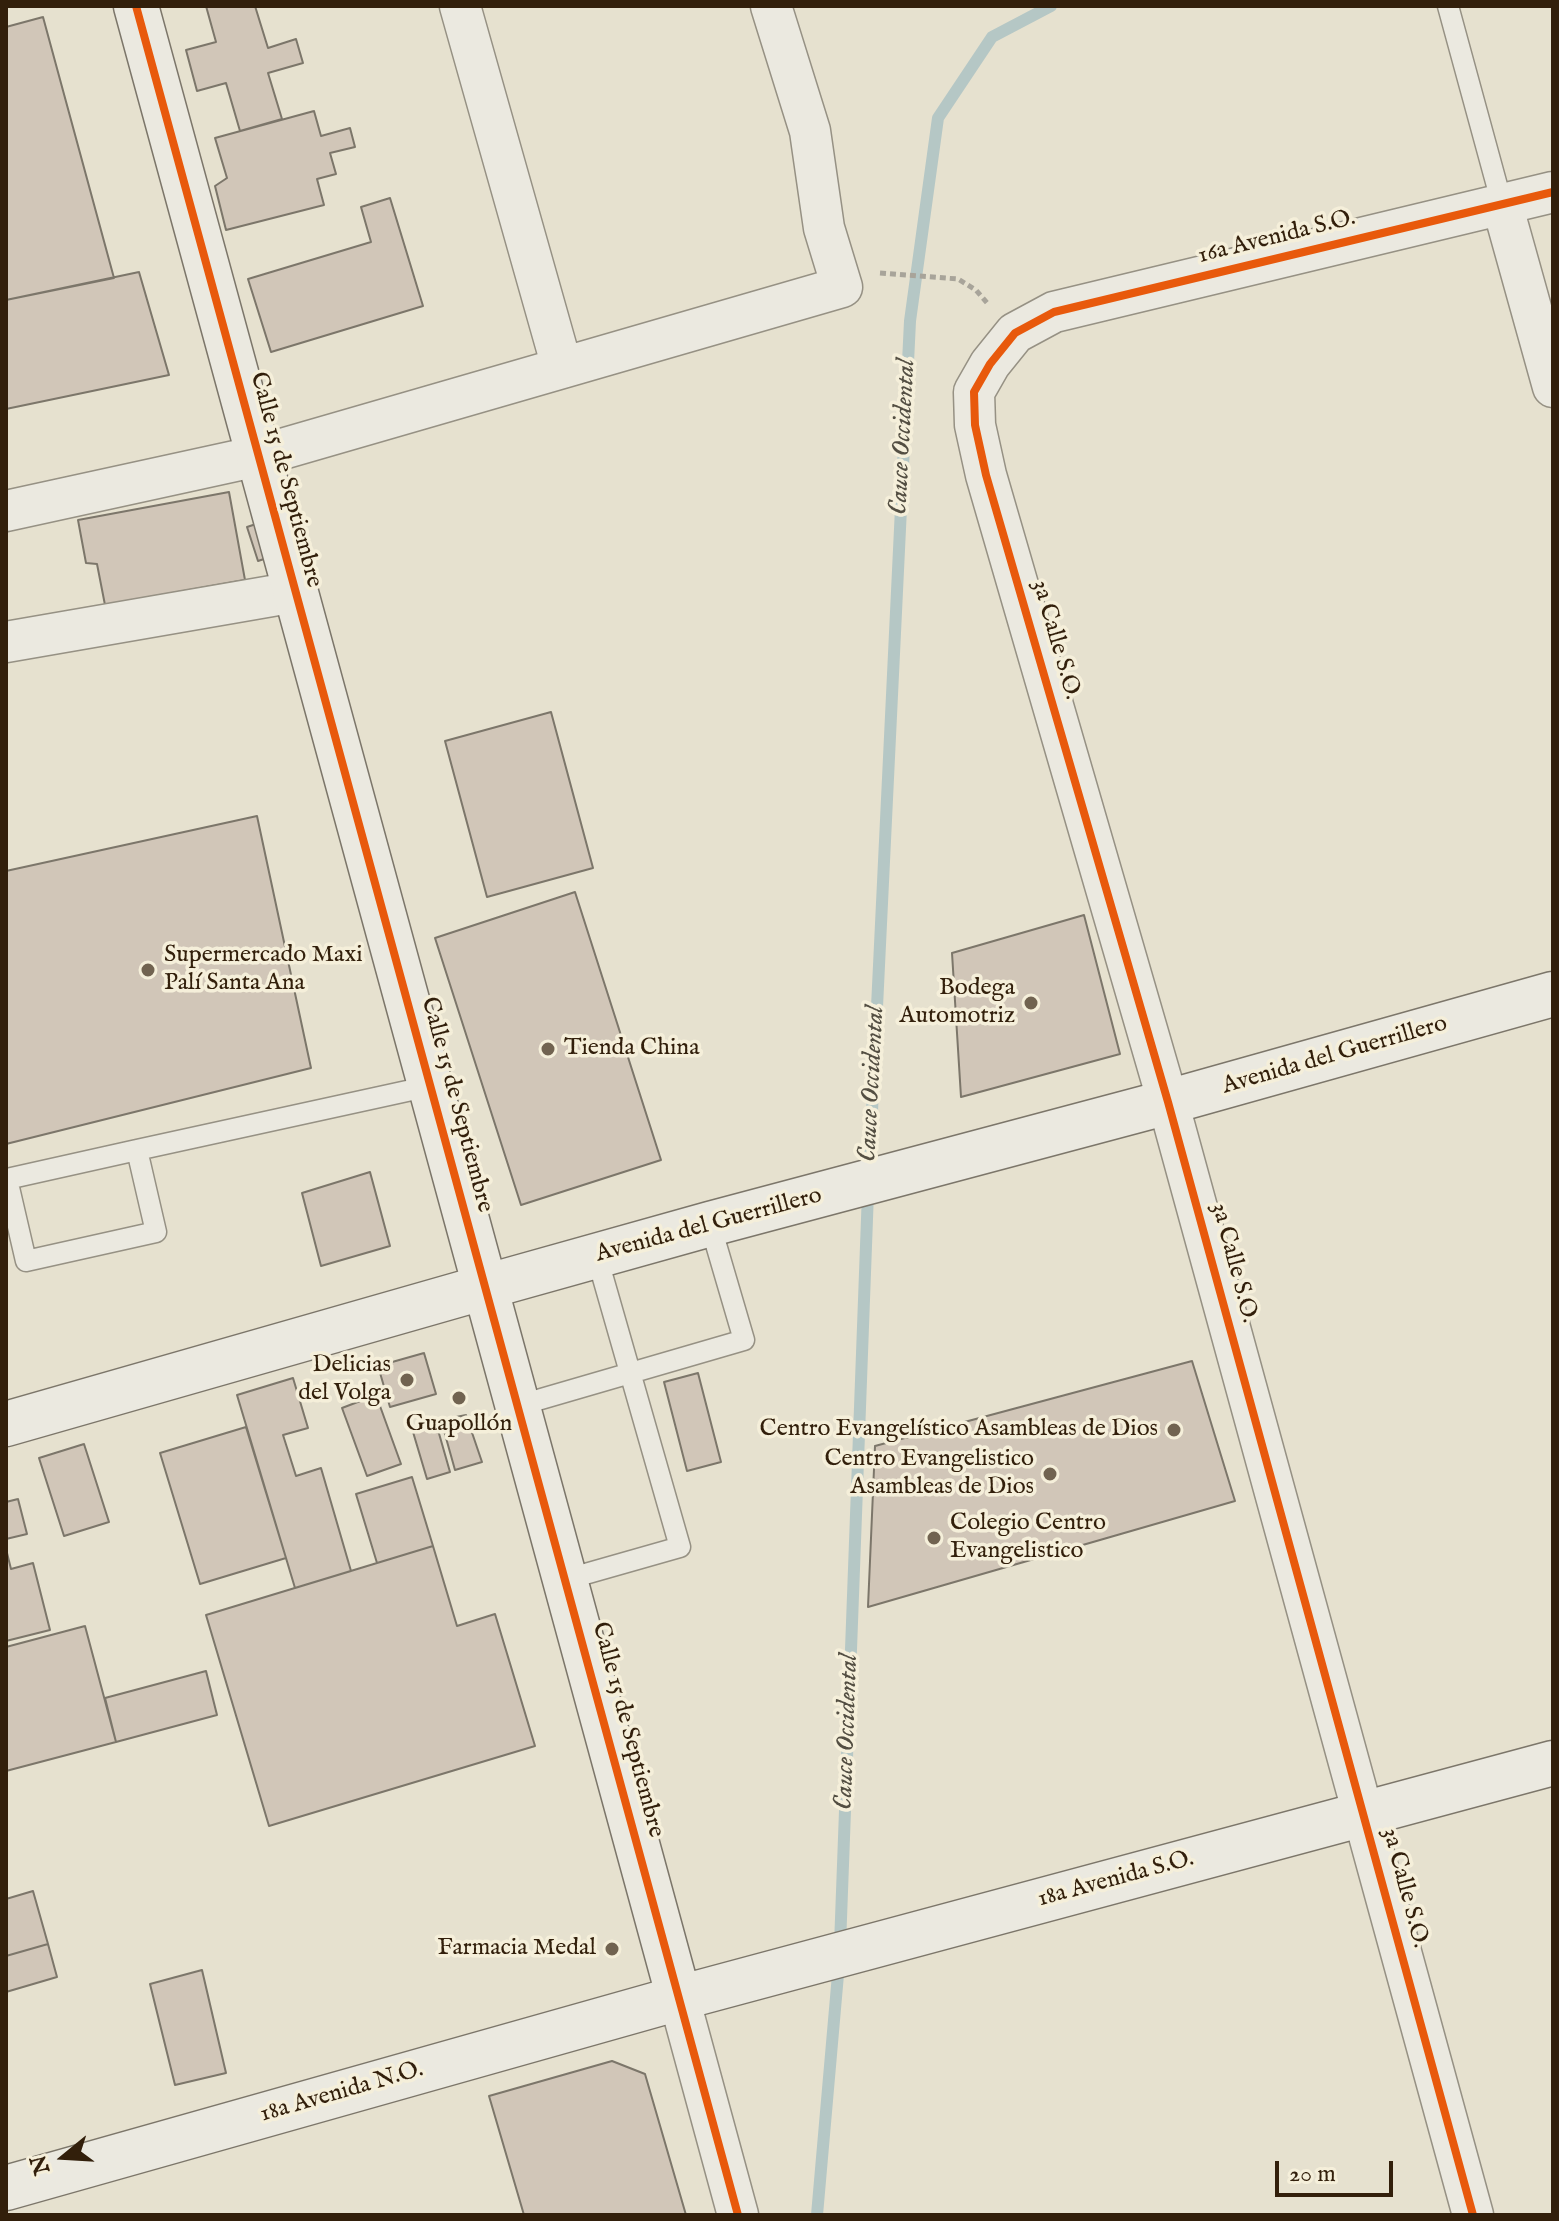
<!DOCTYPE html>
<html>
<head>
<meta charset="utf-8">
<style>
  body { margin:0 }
  #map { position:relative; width:1559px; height:2221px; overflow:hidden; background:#e6e1cf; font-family:"IM FELL English",serif }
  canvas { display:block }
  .frame { position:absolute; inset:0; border:8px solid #321f0b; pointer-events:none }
  .north { position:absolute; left:24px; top:2117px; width:80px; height:80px; -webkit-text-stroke:6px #f5efda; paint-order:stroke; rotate:252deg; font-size:22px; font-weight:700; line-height:32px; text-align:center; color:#321f0b }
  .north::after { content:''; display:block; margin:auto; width:28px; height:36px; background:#321f0b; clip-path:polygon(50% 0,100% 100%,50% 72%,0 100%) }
  .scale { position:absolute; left:1275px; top:2161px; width:118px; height:36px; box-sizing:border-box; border:4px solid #321f0b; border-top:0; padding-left:10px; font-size:24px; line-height:28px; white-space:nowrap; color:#321f0b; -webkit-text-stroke:6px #f5efda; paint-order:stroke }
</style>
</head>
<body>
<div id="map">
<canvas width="1559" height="2221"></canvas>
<div class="frame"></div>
<div class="north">N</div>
<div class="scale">20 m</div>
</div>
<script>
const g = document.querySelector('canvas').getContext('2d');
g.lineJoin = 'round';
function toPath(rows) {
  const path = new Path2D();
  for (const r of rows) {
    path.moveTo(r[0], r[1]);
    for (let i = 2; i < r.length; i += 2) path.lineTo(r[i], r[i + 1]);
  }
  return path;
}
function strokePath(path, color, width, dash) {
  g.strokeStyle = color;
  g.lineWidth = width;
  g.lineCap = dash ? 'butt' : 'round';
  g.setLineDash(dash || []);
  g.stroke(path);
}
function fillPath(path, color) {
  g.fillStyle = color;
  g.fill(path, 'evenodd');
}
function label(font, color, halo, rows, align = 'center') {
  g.font = font + ' "IM FELL English",serif';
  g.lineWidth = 7;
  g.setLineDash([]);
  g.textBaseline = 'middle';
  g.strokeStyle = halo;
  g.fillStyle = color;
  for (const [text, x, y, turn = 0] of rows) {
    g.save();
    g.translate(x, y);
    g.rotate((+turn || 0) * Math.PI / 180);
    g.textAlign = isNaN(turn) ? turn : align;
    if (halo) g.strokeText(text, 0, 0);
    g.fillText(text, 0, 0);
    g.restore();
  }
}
strokePath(toPath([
  [869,1173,910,321,938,118,992,37,1051,6],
  [840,1945,868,1192],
  [817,2215,839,1963]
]), '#b5c7c5', 12);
const building = toPath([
  [206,6,255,6,268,48,296,39,303,63,268,73,282,119,240,131,226,83,197,91,186,50,216,42,206,6],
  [43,17,114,278,6,300,6,27,43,17],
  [314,111,321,136,350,128,355,147,330,153,336,174,317,179,324,205,226,230,215,186,227,178,215,138,314,111],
  [390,198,423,306,271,352,248,279,371,242,361,207,390,198],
  [139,272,169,375,6,409,6,300,139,272],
  [229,492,245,580,105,605,97,564,86,563,78,520,229,492],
  [262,522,273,556,258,561,247,527,262,522],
  [551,712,593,868,487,897,445,741,551,712],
  [257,816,311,1068,6,1144,6,871,257,816],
  [575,892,661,1160,521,1205,435,938,575,892],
  [1084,915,1120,1054,961,1097,952,953,1084,915],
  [370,1172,390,1246,321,1266,302,1193,370,1172],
  [424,1353,436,1394,390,1407,378,1366,424,1353],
  [1192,1361,1235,1501,868,1607,875,1446,1192,1361],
  [698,1373,721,1462,687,1471,664,1382,698,1373],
  [293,1378,308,1428,283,1435,296,1476,321,1468,351,1571,295,1588,237,1395,293,1378],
  [376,1395,401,1464,367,1476,342,1408,376,1395],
  [466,1415,482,1462,455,1470,441,1420,466,1415],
  [436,1423,450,1472,427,1479,413,1432,436,1423],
  [246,1427,286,1558,200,1584,160,1453,246,1427],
  [84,1444,109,1522,64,1536,39,1458,84,1444],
  [412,1477,433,1546,377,1563,356,1494,412,1477],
  [18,1499,27,1534,6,1539,6,1502,18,1499],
  [433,1546,457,1626,495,1614,535,1746,269,1826,206,1615,433,1546],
  [6,1549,11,1569,33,1563,50,1630,6,1641,6,1549],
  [85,1626,116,1742,6,1771,6,1647,85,1626],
  [206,1671,217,1715,116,1742,105,1698,206,1671],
  [33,1891,48,1944,6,1956,6,1899,33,1891],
  [48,1944,57,1977,6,1992,6,1956,48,1944],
  [202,1970,226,2073,175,2085,150,1984,202,1970],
  [612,2061,645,2074,686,2215,524,2215,489,2096,612,2061]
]);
fillPath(building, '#d1c6b8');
strokePath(building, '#7c766a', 2);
const lane = toPath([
  [1448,6,1502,204],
  [137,1150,156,1232,26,1261,7,1179,137,1150],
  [137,1150,430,1086],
  [517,1406,744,1340,710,1224],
  [564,1580,680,1547,597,1257]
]);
const street = toPath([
  [460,6,562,367],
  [1502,204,1553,387],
  [6,511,258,456,842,287,824,228,810,131,771,6],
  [6,642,295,592],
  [679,1998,738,2215],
  [1473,2215,1168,1102,986,475,975,425,974,392,990,364,1015,333,1054,312,1553,192]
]);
const secondary = toPath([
  [136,6,679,1998],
  [6,1424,485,1287,710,1224,1168,1102,1553,994],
  [6,2188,679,1998,1553,1763]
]);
strokePath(lane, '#969184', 23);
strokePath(street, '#969184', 43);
strokePath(secondary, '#7c766a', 47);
strokePath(toPath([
  [880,273,958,279,976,290,988,304]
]), '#a8a49a', 5, [6, 4]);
strokePath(lane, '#ebe9e0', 20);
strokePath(street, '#ebe9e0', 40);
strokePath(secondary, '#ebe9e0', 44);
strokePath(toPath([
  [136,6,738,2215],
  [1473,2215,1168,1102,986,475,975,425,974,392,990,364,1015,333,1054,312,1553,192]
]), '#e8590c', 8);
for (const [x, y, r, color] of [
  [148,970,8,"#716350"],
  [1031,1003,8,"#716350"],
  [548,1049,8,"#716350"],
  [407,1380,8,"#716350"],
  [459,1398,8,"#716350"],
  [1174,1430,8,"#716350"],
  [1050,1474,8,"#716350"],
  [934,1538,8,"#716350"],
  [612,1949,8,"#716350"]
]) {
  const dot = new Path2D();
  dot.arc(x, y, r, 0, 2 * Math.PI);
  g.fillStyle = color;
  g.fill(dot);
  strokePath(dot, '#f5efda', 3);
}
label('24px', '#321f0b', '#f5efda', [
  ["16a Avenida S.O.",1277,238,-14],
  ["Calle 15 de Septiembre",285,480,75],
  ["3a Calle S.O.",1055,640,74],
  ["Avenida del Guerrillero",1335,1056,-16],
  ["Calle 15 de Septiembre",456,1105,75],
  ["Avenida del Guerrillero",709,1226,-15],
  ["3a Calle S.O.",1233,1263,75],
  ["Calle 15 de Septiembre",627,1730,75],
  ["18a Avenida S.O.",1116,1880,-15],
  ["3a Calle S.O.",1404,1888,75],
  ["18a Avenida N.O.",342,2093,-16]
]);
label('24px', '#321f0b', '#f5efda', [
  ["Supermercado Maxi",164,956,"left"],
  ["Palí Santa Ana",164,984,"left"],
  ["Bodega",1015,989],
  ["Automotriz",1015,1017],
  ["Tienda China",564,1049,"left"],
  ["Delicias",391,1366],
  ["del Volga",391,1394],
  ["Guapollón",459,1425,"center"],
  ["Centro Evangelístico Asambleas de Dios",1158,1430],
  ["Centro Evangelistico",1034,1460],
  ["Asambleas de Dios",1034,1488],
  ["Colegio Centro",950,1524,"left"],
  ["Evangelistico",950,1552,"left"],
  ["Farmacia Medal",596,1949]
], 'right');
label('italic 26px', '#534e42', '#f5efda', [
  ["Cauce Occidental",904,437,-87],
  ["Cauce Occidental",873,1084,-87],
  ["Cauce Occidental",848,1732,-88]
]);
</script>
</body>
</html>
